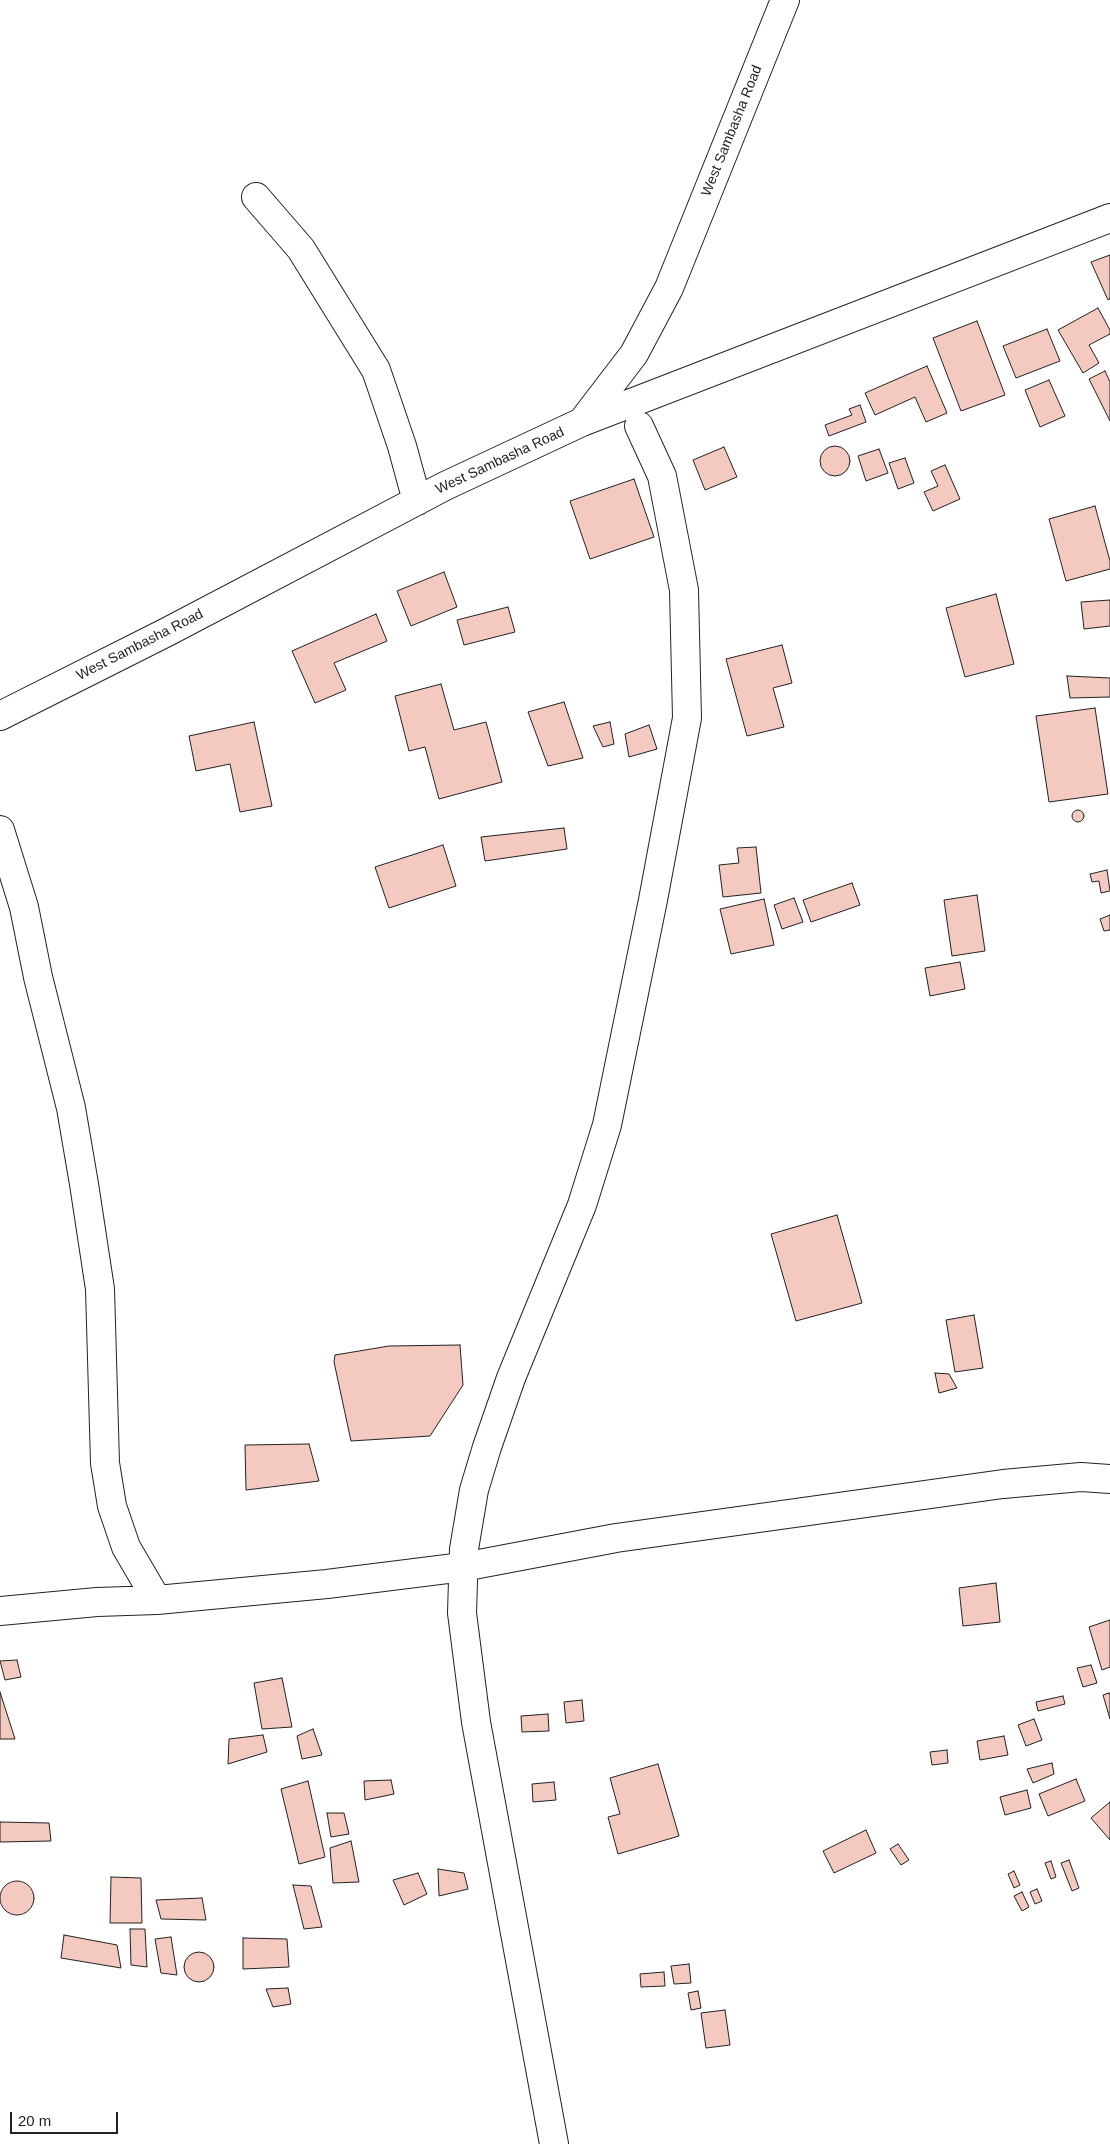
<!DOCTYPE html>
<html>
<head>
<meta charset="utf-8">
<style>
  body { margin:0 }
  #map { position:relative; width:1110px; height:2144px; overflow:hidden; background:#fff; font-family:Helvetica,sans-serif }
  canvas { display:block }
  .scale { position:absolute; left:10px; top:2112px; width:108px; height:22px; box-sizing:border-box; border:2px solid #222; border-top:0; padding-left:6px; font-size:15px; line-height:18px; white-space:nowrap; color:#222; -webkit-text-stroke:4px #fff; paint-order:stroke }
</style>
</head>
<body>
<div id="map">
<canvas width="1110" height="2144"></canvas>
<div class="scale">20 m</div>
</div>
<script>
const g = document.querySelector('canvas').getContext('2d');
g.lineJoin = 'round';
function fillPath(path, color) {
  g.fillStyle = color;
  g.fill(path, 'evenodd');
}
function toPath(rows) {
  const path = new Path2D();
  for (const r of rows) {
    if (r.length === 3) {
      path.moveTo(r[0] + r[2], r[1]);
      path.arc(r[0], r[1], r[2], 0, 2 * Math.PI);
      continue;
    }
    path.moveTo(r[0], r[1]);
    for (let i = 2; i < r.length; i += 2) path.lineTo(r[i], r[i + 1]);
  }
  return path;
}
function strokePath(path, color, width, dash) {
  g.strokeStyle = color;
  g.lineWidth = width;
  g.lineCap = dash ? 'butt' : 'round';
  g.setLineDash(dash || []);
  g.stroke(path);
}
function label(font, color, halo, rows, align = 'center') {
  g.font = font + ' Helvetica,sans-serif';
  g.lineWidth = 4;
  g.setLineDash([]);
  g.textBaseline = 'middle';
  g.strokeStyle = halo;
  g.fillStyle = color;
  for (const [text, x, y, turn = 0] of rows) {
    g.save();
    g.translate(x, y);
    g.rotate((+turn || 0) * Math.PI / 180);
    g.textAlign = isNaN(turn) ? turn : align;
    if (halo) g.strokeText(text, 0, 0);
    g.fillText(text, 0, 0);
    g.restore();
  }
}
const building = toPath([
  [1110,255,1110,299,1108,300,1091,262,1110,255],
  [1098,308,1110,330,1110,334,1089,345,1099,363,1083,373,1058,330,1098,308],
  [977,321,1005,395,961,411,933,338,977,321],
  [1047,329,1060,361,1016,378,1003,346,1047,329],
  [927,366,947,413,926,422,915,397,875,415,865,393,927,366],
  [1105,371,1110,382,1110,421,1089,379,1105,371],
  [1049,380,1065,416,1040,427,1025,390,1049,380],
  [860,405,866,422,829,436,825,425,852,415,849,409,860,405],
  [835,461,15],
  [724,447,737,477,705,490,693,460,724,447],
  [879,449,888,473,866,481,858,456,879,449],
  [905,458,914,483,898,489,889,463,905,458],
  [945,465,960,499,933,511,924,492,938,486,931,471,945,465],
  [634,479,654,537,590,559,570,501,634,479],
  [1095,506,1110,561,1110,569,1066,581,1049,519,1095,506],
  [444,572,457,607,411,626,397,591,444,572],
  [996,594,1014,664,965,677,946,608,996,594],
  [1110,600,1110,626,1084,629,1081,602,1110,600],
  [508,607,515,632,464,645,457,620,508,607],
  [376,614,387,641,334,663,346,690,315,703,292,651,376,614],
  [782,645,792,683,773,688,784,727,747,736,726,659,782,645],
  [1067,676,1110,678,1110,697,1070,698,1067,676],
  [441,684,454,730,486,722,502,782,439,799,425,747,409,751,395,696,441,684],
  [564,702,583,758,548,766,528,712,564,702],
  [1095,708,1108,794,1049,802,1036,716,1095,708],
  [254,722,272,806,240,812,230,764,196,771,189,736,254,722],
  [610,722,614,744,603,747,593,726,610,722],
  [649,725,657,749,629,757,625,734,649,725],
  [1078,816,6],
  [564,828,567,849,485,861,481,837,564,828],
  [443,845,456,886,389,908,375,867,443,845],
  [756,847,761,893,723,897,719,865,739,863,737,848,756,847],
  [1107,870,1110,891,1101,893,1099,881,1092,882,1090,874,1107,870],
  [852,883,860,905,811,922,803,900,852,883],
  [977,895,985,951,952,956,944,900,977,895],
  [794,898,803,922,782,929,774,905,794,898],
  [764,899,774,945,731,954,720,909,764,899],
  [1110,915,1110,930,1104,931,1100,919,1110,915],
  [960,962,965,989,930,996,925,968,960,962],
  [837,1215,862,1303,796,1321,771,1234,837,1215],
  [974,1315,983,1368,955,1372,946,1320,974,1315],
  [460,1345,463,1385,430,1436,351,1441,334,1362,335,1355,389,1346,460,1345],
  [935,1373,949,1374,957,1388,939,1393,935,1373],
  [309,1444,319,1481,246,1490,245,1445,309,1444],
  [996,1583,1000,1622,963,1626,959,1588,996,1583],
  [1110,1620,1110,1667,1102,1670,1089,1627,1110,1620],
  [17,1660,21,1677,5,1680,0,1661,17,1660],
  [1091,1665,1097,1683,1083,1687,1077,1668,1091,1665],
  [282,1678,292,1727,262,1729,254,1683,282,1678],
  [0,1692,15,1739,0,1739,0,1692],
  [1109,1693,1110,1695,1110,1719,1103,1695,1109,1693],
  [1063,1696,1065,1704,1038,1711,1036,1702,1063,1696],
  [582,1700,584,1721,566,1723,564,1702,582,1700],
  [548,1714,549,1731,522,1732,521,1716,548,1714],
  [1034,1719,1042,1740,1026,1746,1018,1725,1034,1719],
  [313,1729,322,1755,302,1759,297,1736,313,1729],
  [263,1735,267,1752,228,1764,229,1739,263,1735],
  [1004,1736,1008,1755,980,1760,977,1741,1004,1736],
  [947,1750,948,1763,932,1765,930,1752,947,1750],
  [1052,1763,1054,1774,1033,1783,1027,1769,1052,1763],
  [658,1764,679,1836,618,1854,608,1817,620,1814,610,1778,658,1764],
  [1076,1779,1085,1801,1048,1816,1039,1794,1076,1779],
  [391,1780,394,1794,365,1800,364,1781,391,1780],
  [308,1781,325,1857,299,1864,281,1789,308,1781],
  [554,1782,556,1800,533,1802,532,1784,554,1782],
  [1027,1790,1031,1808,1005,1815,1000,1797,1027,1790],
  [1110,1802,1110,1840,1091,1818,1110,1802],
  [327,1813,344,1813,349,1834,331,1837,327,1813],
  [0,1822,49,1823,51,1841,0,1842,0,1822],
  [866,1830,876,1853,834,1873,823,1851,866,1830],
  [351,1841,359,1882,333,1883,330,1848,351,1841],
  [898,1844,909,1860,901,1865,890,1849,898,1844],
  [1069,1860,1079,1888,1072,1891,1061,1863,1069,1860],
  [1051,1861,1056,1877,1051,1879,1045,1863,1051,1861],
  [438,1869,464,1873,468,1889,439,1896,438,1869],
  [1014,1871,1020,1885,1014,1888,1008,1874,1014,1871],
  [418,1873,427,1894,404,1905,393,1880,418,1873],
  [111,1877,141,1878,142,1923,110,1923,111,1877],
  [17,1898,17],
  [293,1885,311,1886,322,1927,304,1929,293,1885],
  [1037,1889,1042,1901,1035,1904,1030,1892,1037,1889],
  [1022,1892,1029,1907,1022,1911,1014,1896,1022,1892],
  [202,1898,206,1920,161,1919,156,1900,202,1898],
  [130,1929,145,1929,147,1967,131,1965,130,1929],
  [64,1935,117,1945,121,1968,61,1958,64,1935],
  [171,1937,177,1975,161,1973,155,1939,171,1937],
  [243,1938,287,1939,289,1967,243,1969,243,1938],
  [199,1967,15],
  [689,1964,691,1983,674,1984,671,1966,689,1964],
  [664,1972,665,1986,641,1987,640,1974,664,1972],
  [288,1988,291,2004,273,2007,266,1989,288,1988],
  [698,1991,701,2008,691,2010,688,1993,698,1991],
  [725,2010,730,2045,706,2048,701,2013,725,2010]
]);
fillPath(building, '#f3c9c0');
strokePath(building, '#222', 1);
const minor = toPath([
  [256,197,301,249,376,370,402,446,417,501],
  [582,422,1110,218],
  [0,716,167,632,445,486,582,422,634,354,669,288,785,0],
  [0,830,24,907,38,977,71,1108,84,1184,100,1289,105,1463,112,1506,126,1547,157,1600],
  [0,1611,97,1602,157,1600,327,1584,463,1567,616,1538,1003,1484,1081,1477,1110,1479],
  [554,2144,476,1722,462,1613,464,1549,474,1490,487,1447,511,1378,582,1205,607,1125,653,900,687,718,684,590,662,476,639,426]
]);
strokePath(minor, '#222', 30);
strokePath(minor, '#fff', 28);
label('14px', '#222', '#fff', [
  ["West Sambasha Road",732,131,-68],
  ["West Sambasha Road",500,461,-25],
  ["West Sambasha Road",140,645,-27]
]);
</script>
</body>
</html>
